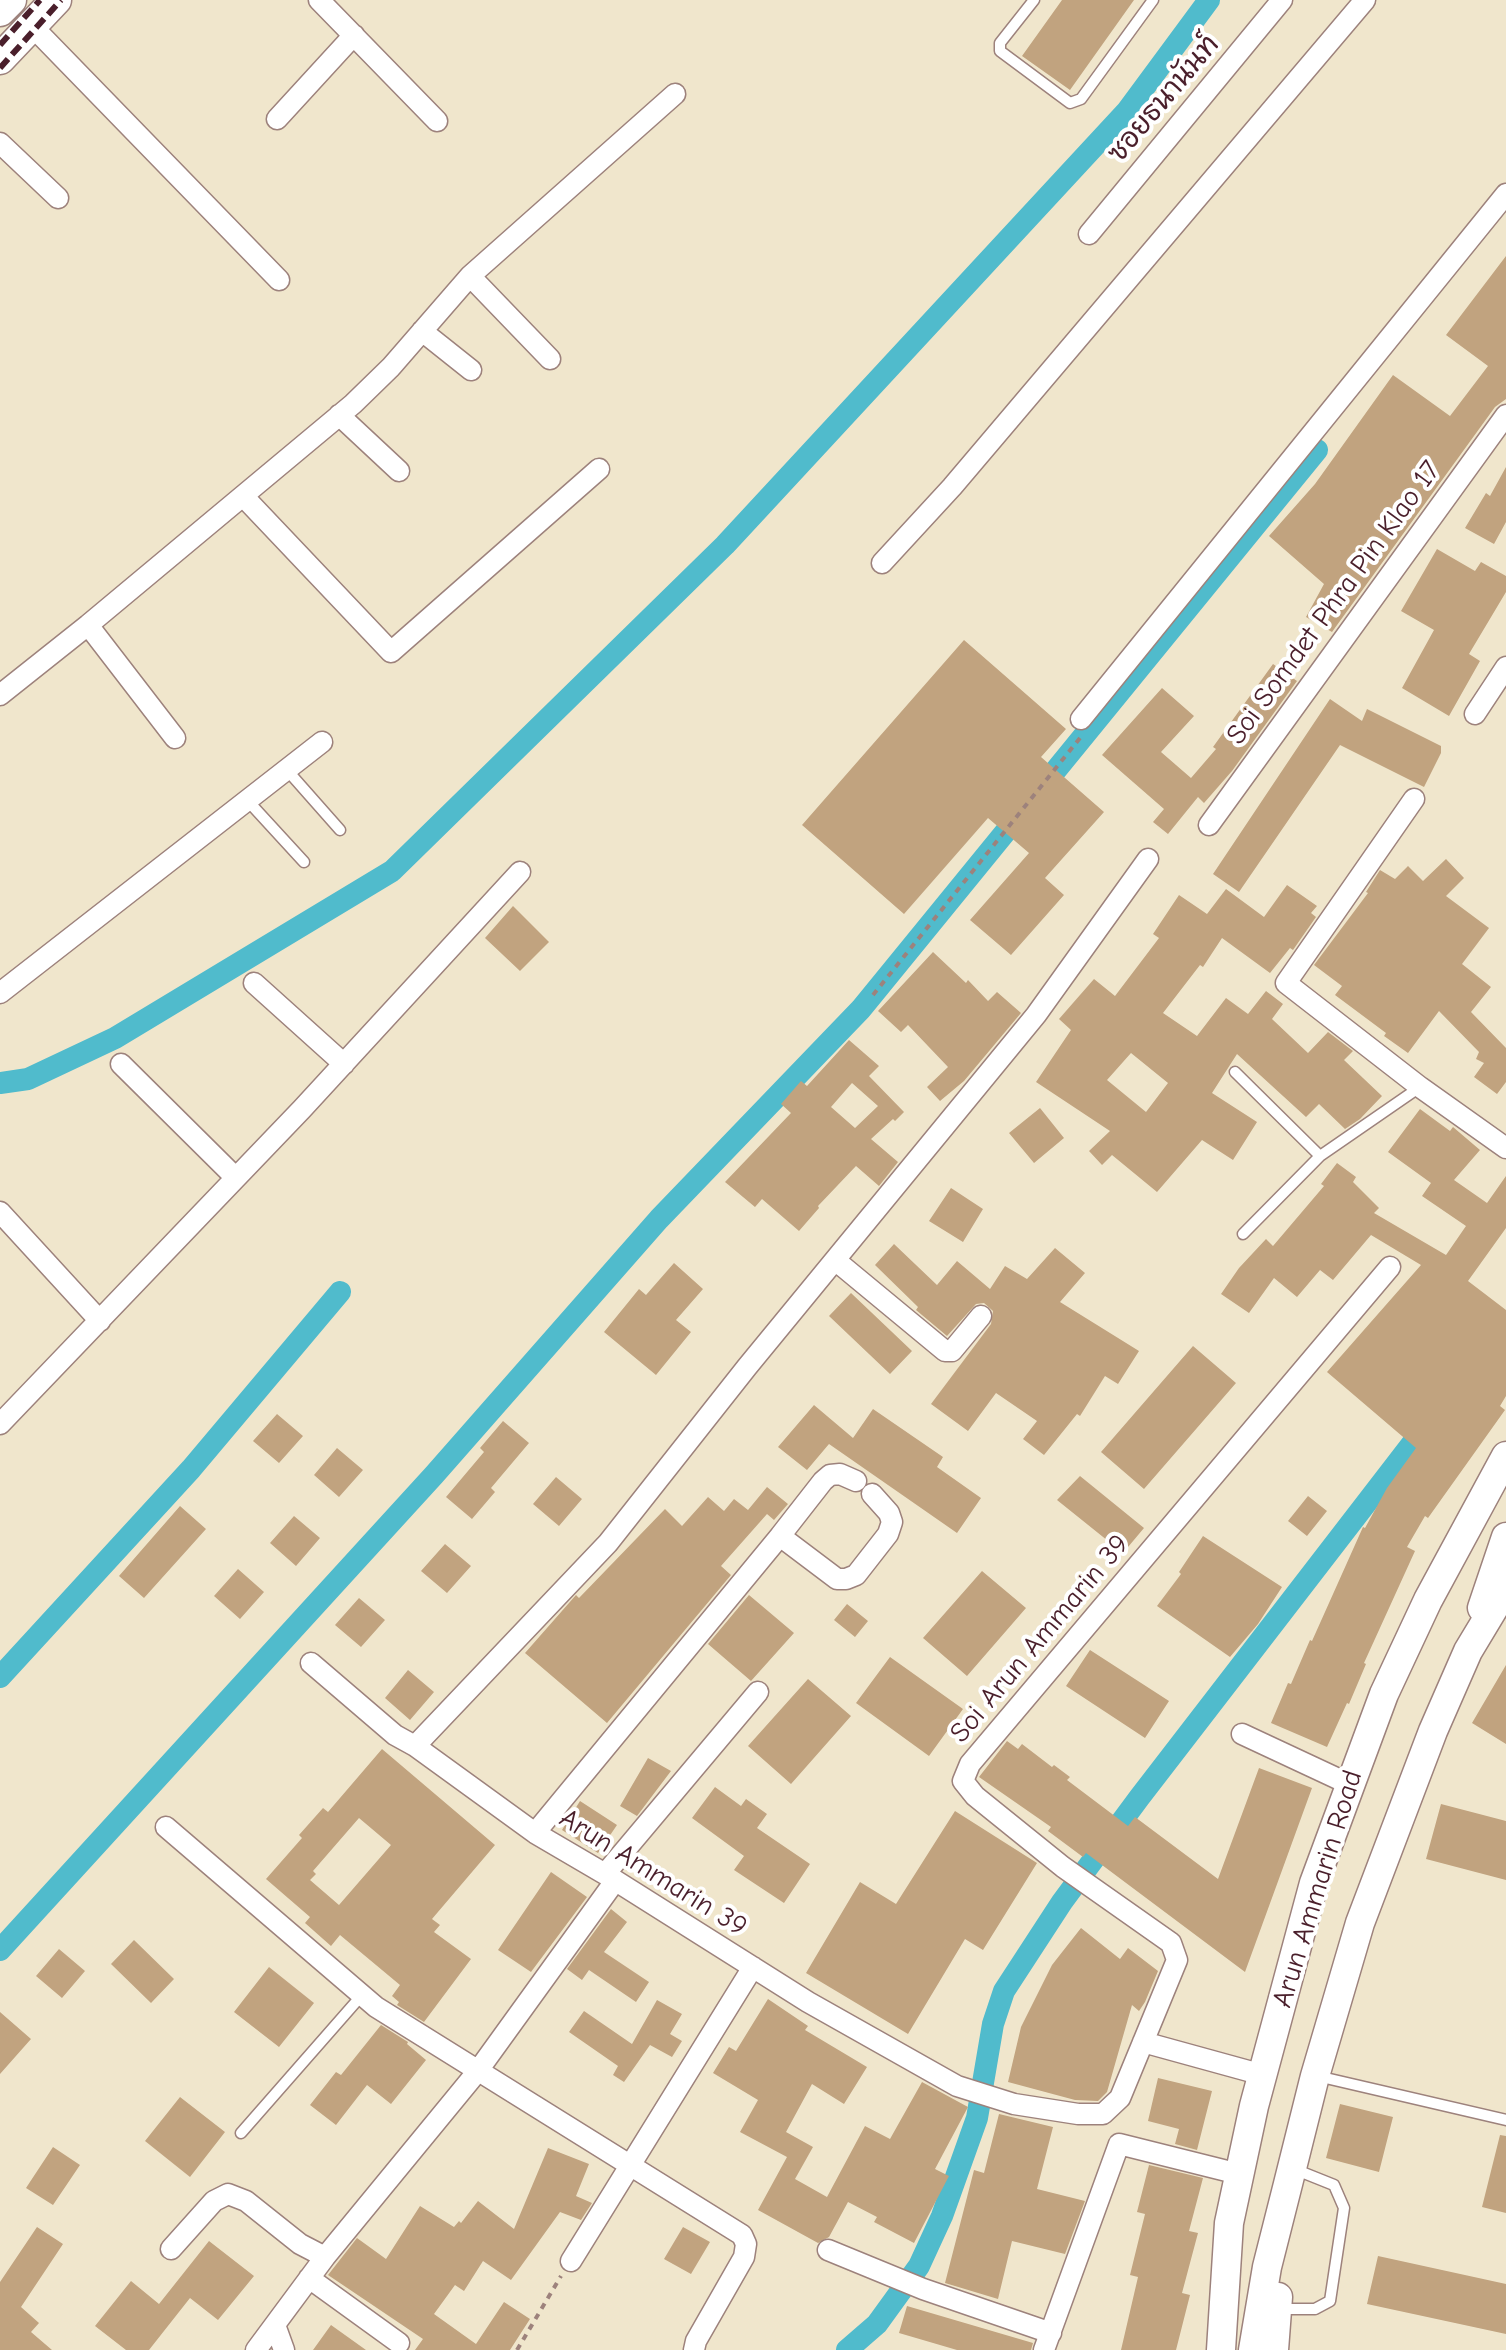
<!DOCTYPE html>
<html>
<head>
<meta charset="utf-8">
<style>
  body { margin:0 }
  canvas { display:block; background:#f0e6cc }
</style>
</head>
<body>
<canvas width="1506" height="2350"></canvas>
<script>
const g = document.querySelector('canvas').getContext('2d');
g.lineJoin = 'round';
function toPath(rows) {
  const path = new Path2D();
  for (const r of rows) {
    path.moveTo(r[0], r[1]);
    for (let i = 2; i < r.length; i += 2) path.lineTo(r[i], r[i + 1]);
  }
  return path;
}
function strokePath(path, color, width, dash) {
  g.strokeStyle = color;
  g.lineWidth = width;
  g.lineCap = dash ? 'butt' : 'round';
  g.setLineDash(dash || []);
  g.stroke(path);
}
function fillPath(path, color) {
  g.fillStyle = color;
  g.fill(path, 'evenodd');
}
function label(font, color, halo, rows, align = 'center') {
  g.font = font + ' "Comic Neue","Playpen Sans Thai",sans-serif';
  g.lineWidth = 8;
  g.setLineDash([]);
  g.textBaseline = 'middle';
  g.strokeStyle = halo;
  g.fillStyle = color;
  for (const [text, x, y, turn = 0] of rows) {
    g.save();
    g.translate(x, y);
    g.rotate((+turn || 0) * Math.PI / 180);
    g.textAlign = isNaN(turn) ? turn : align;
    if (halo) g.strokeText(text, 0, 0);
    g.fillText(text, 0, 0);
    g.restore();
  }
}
strokePath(toPath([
  [0,1083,28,1079,115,1038,392,871,725,545,1127,111,1209,0],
  [0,1677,191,1469,340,1292],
  [0,1950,434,1475,659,1219,861,1009,1317,450],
  [847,2350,877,2324,919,2266,942,2216,977,2118,993,2024,1004,1991,1062,1902,1139,1798,1428,1423]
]), '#50bbcc', 22);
fillPath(toPath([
  [1062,0,1134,0,1070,90,1022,56],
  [1506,256,1506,399,1495,407,1332,632,1306,617,1324,584,1269,536,1315,484,1393,375,1450,416,1488,366,1446,335],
  [1506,467,1506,522,1494,544,1465,528,1486,493,1490,496],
  [1437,549,1475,571,1481,562,1506,576,1506,592,1469,654,1480,661,1449,716,1402,688,1434,630,1401,611],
  [964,640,1066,729,1041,757,1104,812,1045,878,1064,895,1011,955,970,920,1029,853,988,818,904,914,802,825],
  [1273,664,1297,681,1232,771,1204,803,1198,797,1168,834,1153,822,1164,809,1102,755,1162,688,1194,716,1161,752,1191,778,1216,749,1213,747],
  [1330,699,1362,721,1367,709,1441,746,1441,753,1424,787,1340,745,1239,892,1213,874],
  [1446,859,1464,878,1446,896,1489,928,1462,964,1491,987,1471,1012,1506,1048,1506,1082,1497,1094,1474,1077,1484,1063,1476,1059,1479,1052,1439,1011,1408,1053,1384,1036,1386,1033,1335,995,1342,986,1314,965,1368,893,1366,892,1380,870,1395,879,1408,866,1423,881],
  [1287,885,1317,906,1311,913,1316,917,1293,950,1290,948,1270,973,1222,938,1203,967,1200,965,1163,1013,1197,1036,1226,998,1248,1014,1266,991,1283,1004,1272,1019,1308,1053,1328,1032,1353,1051,1344,1060,1382,1096,1360,1119,1345,1129,1319,1104,1306,1117,1237,1054,1212,1093,1257,1122,1233,1160,1202,1140,1157,1192,1112,1155,1102,1165,1089,1151,1110,1131,1036,1082,1071,1030,1059,1019,1094,979,1115,996,1159,938,1153,934,1179,895,1207,914,1226,889,1264,917],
  [1131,1053,1168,1083,1146,1112,1107,1080],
  [513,906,549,942,520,971,485,938],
  [933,952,966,983,968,980,988,1001,997,992,1021,1013,964,1081,940,1101,927,1087,948,1067,908,1025,901,1032,878,1011],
  [849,1040,879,1066,869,1076,904,1112,895,1121,893,1119,871,1139,898,1162,879,1186,856,1166,818,1206,819,1208,799,1231,762,1199,755,1207,725,1182,791,1113,781,1104,801,1081,807,1086],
  [852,1083,878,1106,855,1128,831,1107],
  [1040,1108,1064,1138,1034,1163,1009,1133],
  [1420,1109,1450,1131,1453,1127,1480,1150,1454,1180,1487,1203,1506,1176,1506,1228,1468,1281,1506,1310,1506,1396,1500,1406,1505,1410,1428,1518,1425,1516,1407,1547,1415,1551,1364,1663,1366,1664,1349,1704,1347,1703,1327,1747,1271,1723,1288,1683,1291,1684,1310,1640,1312,1641,1363,1527,1365,1528,1387,1488,1416,1448,1327,1372,1421,1265,1371,1235,1333,1280,1320,1270,1297,1297,1274,1278,1249,1313,1221,1294,1239,1268,1266,1239,1273,1246,1324,1186,1321,1184,1337,1163,1356,1177,1353,1182,1379,1208,1374,1213,1446,1255,1466,1226,1422,1196,1431,1183,1388,1152],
  [951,1188,983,1209,963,1242,929,1221],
  [894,1244,937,1285,957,1261,990,1289,1005,1266,1027,1279,1055,1248,1085,1273,1060,1302,1139,1351,1118,1384,1105,1376,1080,1416,1077,1414,1044,1455,1023,1439,1037,1421,996,1393,968,1431,931,1404,991,1324,993,1311,984,1303,976,1304,947,1336,916,1310,918,1307,875,1265],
  [674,1263,703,1289,676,1320,691,1332,656,1375,604,1332,639,1289,646,1295],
  [851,1293,912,1351,890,1374,829,1316],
  [1193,1346,1236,1383,1144,1489,1101,1452],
  [814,1405,853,1438,873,1409,943,1457,937,1467,981,1498,957,1533,829,1444,807,1470,778,1447],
  [277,1414,303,1436,279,1463,253,1441],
  [503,1421,529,1443,491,1488,495,1492,472,1519,446,1497,484,1452,480,1448],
  [337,1448,363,1470,339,1497,314,1475],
  [1080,1476,1144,1528,1123,1553,1057,1500],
  [556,1477,582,1499,559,1526,533,1504],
  [767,1487,788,1504,774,1520,767,1514,721,1566,731,1575,607,1723,525,1653,576,1595,579,1598,665,1509,682,1526,708,1497,724,1511,734,1499,748,1510],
  [1308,1496,1327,1511,1307,1536,1288,1521],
  [180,1506,206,1529,144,1598,119,1576],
  [294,1516,320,1538,296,1566,270,1543],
  [1203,1536,1282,1587,1258,1624,1230,1657,1157,1606,1181,1574,1179,1572],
  [445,1544,471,1566,447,1593,421,1571],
  [238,1569,264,1592,240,1619,214,1596],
  [982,1571,1026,1608,967,1676,923,1638],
  [749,1595,794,1633,751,1681,708,1644],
  [359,1598,385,1620,361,1647,335,1625],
  [847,1604,868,1621,855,1637,834,1620],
  [1090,1650,1169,1701,1145,1738,1066,1686],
  [890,1657,963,1709,929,1756,856,1703],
  [1506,1665,1506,1744,1472,1723],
  [408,1670,434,1692,410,1720,385,1698],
  [808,1679,851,1716,791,1784,748,1746],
  [1007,1741,1018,1749,1022,1744,1052,1767,1054,1765,1070,1777,1067,1780,1128,1826,1135,1817,1218,1879,1259,1768,1312,1788,1245,1972,1086,1853,1083,1857,1048,1831,1051,1827,979,1777],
  [382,1749,495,1845,432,1919,440,1925,434,1932,471,1959,424,2022,397,2005,399,2002,392,1996,400,1985,340,1935,331,1946,305,1923,310,1917,266,1879,302,1838,299,1835,323,1808,328,1812],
  [359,1818,391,1845,339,1905,310,1880,316,1874,313,1871],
  [648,1758,671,1771,637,1816,620,1806],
  [715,1787,741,1806,746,1799,767,1814,757,1828,810,1864,784,1903,734,1870,744,1856,692,1818],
  [580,1801,617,1825,598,1853,562,1830],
  [1441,1804,1506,1821,1506,1880,1426,1859],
  [955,1811,1037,1863,983,1950,965,1939,908,2034,806,1973,860,1882,896,1904],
  [551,1872,587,1897,531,1972,498,1950],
  [611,1909,627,1922,604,1952,649,1982,636,2002,589,1970,582,1980,567,1969],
  [1081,1928,1120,1959,1128,1948,1158,1971,1145,2002,1139,2011,1132,2005,1107,2092,1098,2101,1075,2100,1008,2082,1021,2027,1052,1965],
  [134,1940,174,1979,151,2003,111,1964],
  [59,1949,85,1971,62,1998,36,1976],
  [269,1967,314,2003,279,2047,234,2012],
  [768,1999,808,2026,805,2030,867,2067,844,2104,812,2084,786,2132,813,2147,795,2179,827,2197,865,2126,890,2139,922,2082,968,2107,935,2169,949,2176,914,2243,874,2222,877,2217,848,2202,829,2237,818,2243,758,2210,787,2157,740,2132,758,2100,713,2073,729,2047,736,2051],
  [657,2000,682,2014,670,2034,682,2041,672,2057,650,2045,624,2082,613,2075,618,2066,569,2032,584,2011,632,2044],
  [0,2012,31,2039,0,2074],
  [381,2025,408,2042,407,2044,426,2060,391,2104,367,2085,336,2125,310,2105,336,2072,341,2075],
  [1158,2078,1212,2091,1197,2150,1175,2144,1179,2129,1148,2121],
  [180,2097,225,2132,190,2177,145,2141],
  [1340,2104,1393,2117,1379,2172,1326,2158],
  [999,2114,1053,2127,1037,2189,1085,2201,1065,2254,1012,2241,998,2299,945,2283,974,2170,984,2173],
  [1500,2135,1506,2136,1506,2213,1482,2207],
  [53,2147,80,2165,53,2205,26,2188],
  [548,2148,589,2164,576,2196,592,2203,581,2220,560,2212,511,2280,483,2261,464,2291,455,2285,434,2314,476,2344,504,2302,530,2319,510,2350,415,2350,423,2339,328,2275,357,2238,386,2259,420,2206,454,2227,459,2221,461,2223,478,2201,514,2229],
  [1149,2165,1203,2178,1189,2231,1198,2233,1182,2293,1190,2295,1176,2350,1121,2350,1138,2277,1130,2275,1145,2214,1137,2212],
  [37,2227,63,2244,21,2307,39,2323,31,2332,52,2350,0,2350,0,2282],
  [683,2227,710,2242,691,2274,664,2259],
  [209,2241,254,2276,218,2320,190,2298,149,2350,126,2350,95,2326,131,2281,159,2304],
  [1378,2256,1506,2284,1506,2334,1367,2304],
  [907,2306,1033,2343,1031,2350,957,2350,899,2333],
  [331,2325,366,2350,313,2350]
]), '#c1a37f');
const service = toPath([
  [1034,0,1000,43,1000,51,1070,103,1081,99,1153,0],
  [287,770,340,830],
  [248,801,304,862],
  [1235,1072,1320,1156],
  [1243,1234,1320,1156,1420,1087],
  [1317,2076,1506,2120],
  [241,2133,362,1995],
  [1279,2309,1315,2309,1330,2301,1344,2208,1334,2185,1294,2169]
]);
const minor = toPath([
  [319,0,437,121],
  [32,26,279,280],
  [277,119,354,35],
  [0,143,58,198],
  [1089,234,1282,0],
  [470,276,550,359],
  [422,331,471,370],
  [339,415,399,471],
  [243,496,391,652,599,469],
  [882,563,952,487,1365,0],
  [88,625,175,738],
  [0,695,88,625,353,404,391,367,470,276,675,94],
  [1475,714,1506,667],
  [1081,719,1506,194],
  [1414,799,1286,983,1420,1087,1506,1148],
  [1209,825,1506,415],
  [254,983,344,1064],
  [0,993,322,742],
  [121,1064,236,1178],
  [0,1212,100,1321],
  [835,1260,945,1351,952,1351,981,1316],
  [0,1424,302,1109,520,872],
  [780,1536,837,1579,846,1579,856,1575,888,1534,892,1522,889,1513,872,1494],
  [311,1663,395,1735,415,1746,535,1833,605,1874,808,2002,957,2086,1014,2104,1078,2114,1103,2114,1120,2098,1177,1960,1171,1943,1063,1867,975,1796,963,1781,970,1764,1390,1267],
  [1242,1734,1349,1784],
  [415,1746,608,1543,747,1367,1036,1015,1148,859],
  [166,1827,376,2007,742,2235,746,2244,744,2257,696,2341,694,2350],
  [535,1833,780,1536,823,1481,830,1475,840,1474,856,1481],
  [605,1874,758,1692],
  [1143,2042,1263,2075],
  [171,2249,214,2201,228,2194,246,2201,300,2244,325,2257],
  [828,2250,923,2289,1051,2333],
  [571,2261,753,1967],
  [309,2278,399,2343],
  [275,2325,284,2350],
  [256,2350,325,2257,477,2072,615,1881],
  [1044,2350,1119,2144,1239,2174]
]);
const secondary = toPath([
  [1482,1608,1506,1537],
  [1221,2350,1229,2223,1254,2106,1314,1883,1384,1694,1428,1600,1506,1456],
  [1253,2350,1267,2267,1288,2184,1315,2076,1360,1923,1433,1731,1468,1651,1506,1588],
  [1274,2350,1278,2297]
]);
const primary = toPath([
  [0,11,11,0],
  [0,59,56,0]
]);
strokePath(service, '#9d827c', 13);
strokePath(minor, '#9d827c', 23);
strokePath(secondary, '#9d827c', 31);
strokePath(primary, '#9d827c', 33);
strokePath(toPath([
  [873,995,1080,738],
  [517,2350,561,2276]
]), '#9d827c', 4, [6, 6]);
strokePath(service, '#fff', 10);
strokePath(minor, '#fff', 20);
strokePath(secondary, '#fff', 28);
strokePath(primary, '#fff', 30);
strokePath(toPath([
  [0,45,40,0],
  [0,68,61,0]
]), '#4a1f2b', 6, [12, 6]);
label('28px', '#4a1f2b', '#fff', [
  ["ซอยธนานันท์",1164,99,-50],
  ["Soi Somdet Phra Pin Klao 17",1334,603,-54],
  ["Soi Arun Ammarin 39",1040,1639,-50],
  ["Arun Ammarin 39",653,1873,32],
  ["Arun Ammarin Road",1318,1889,-73]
]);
</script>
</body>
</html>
